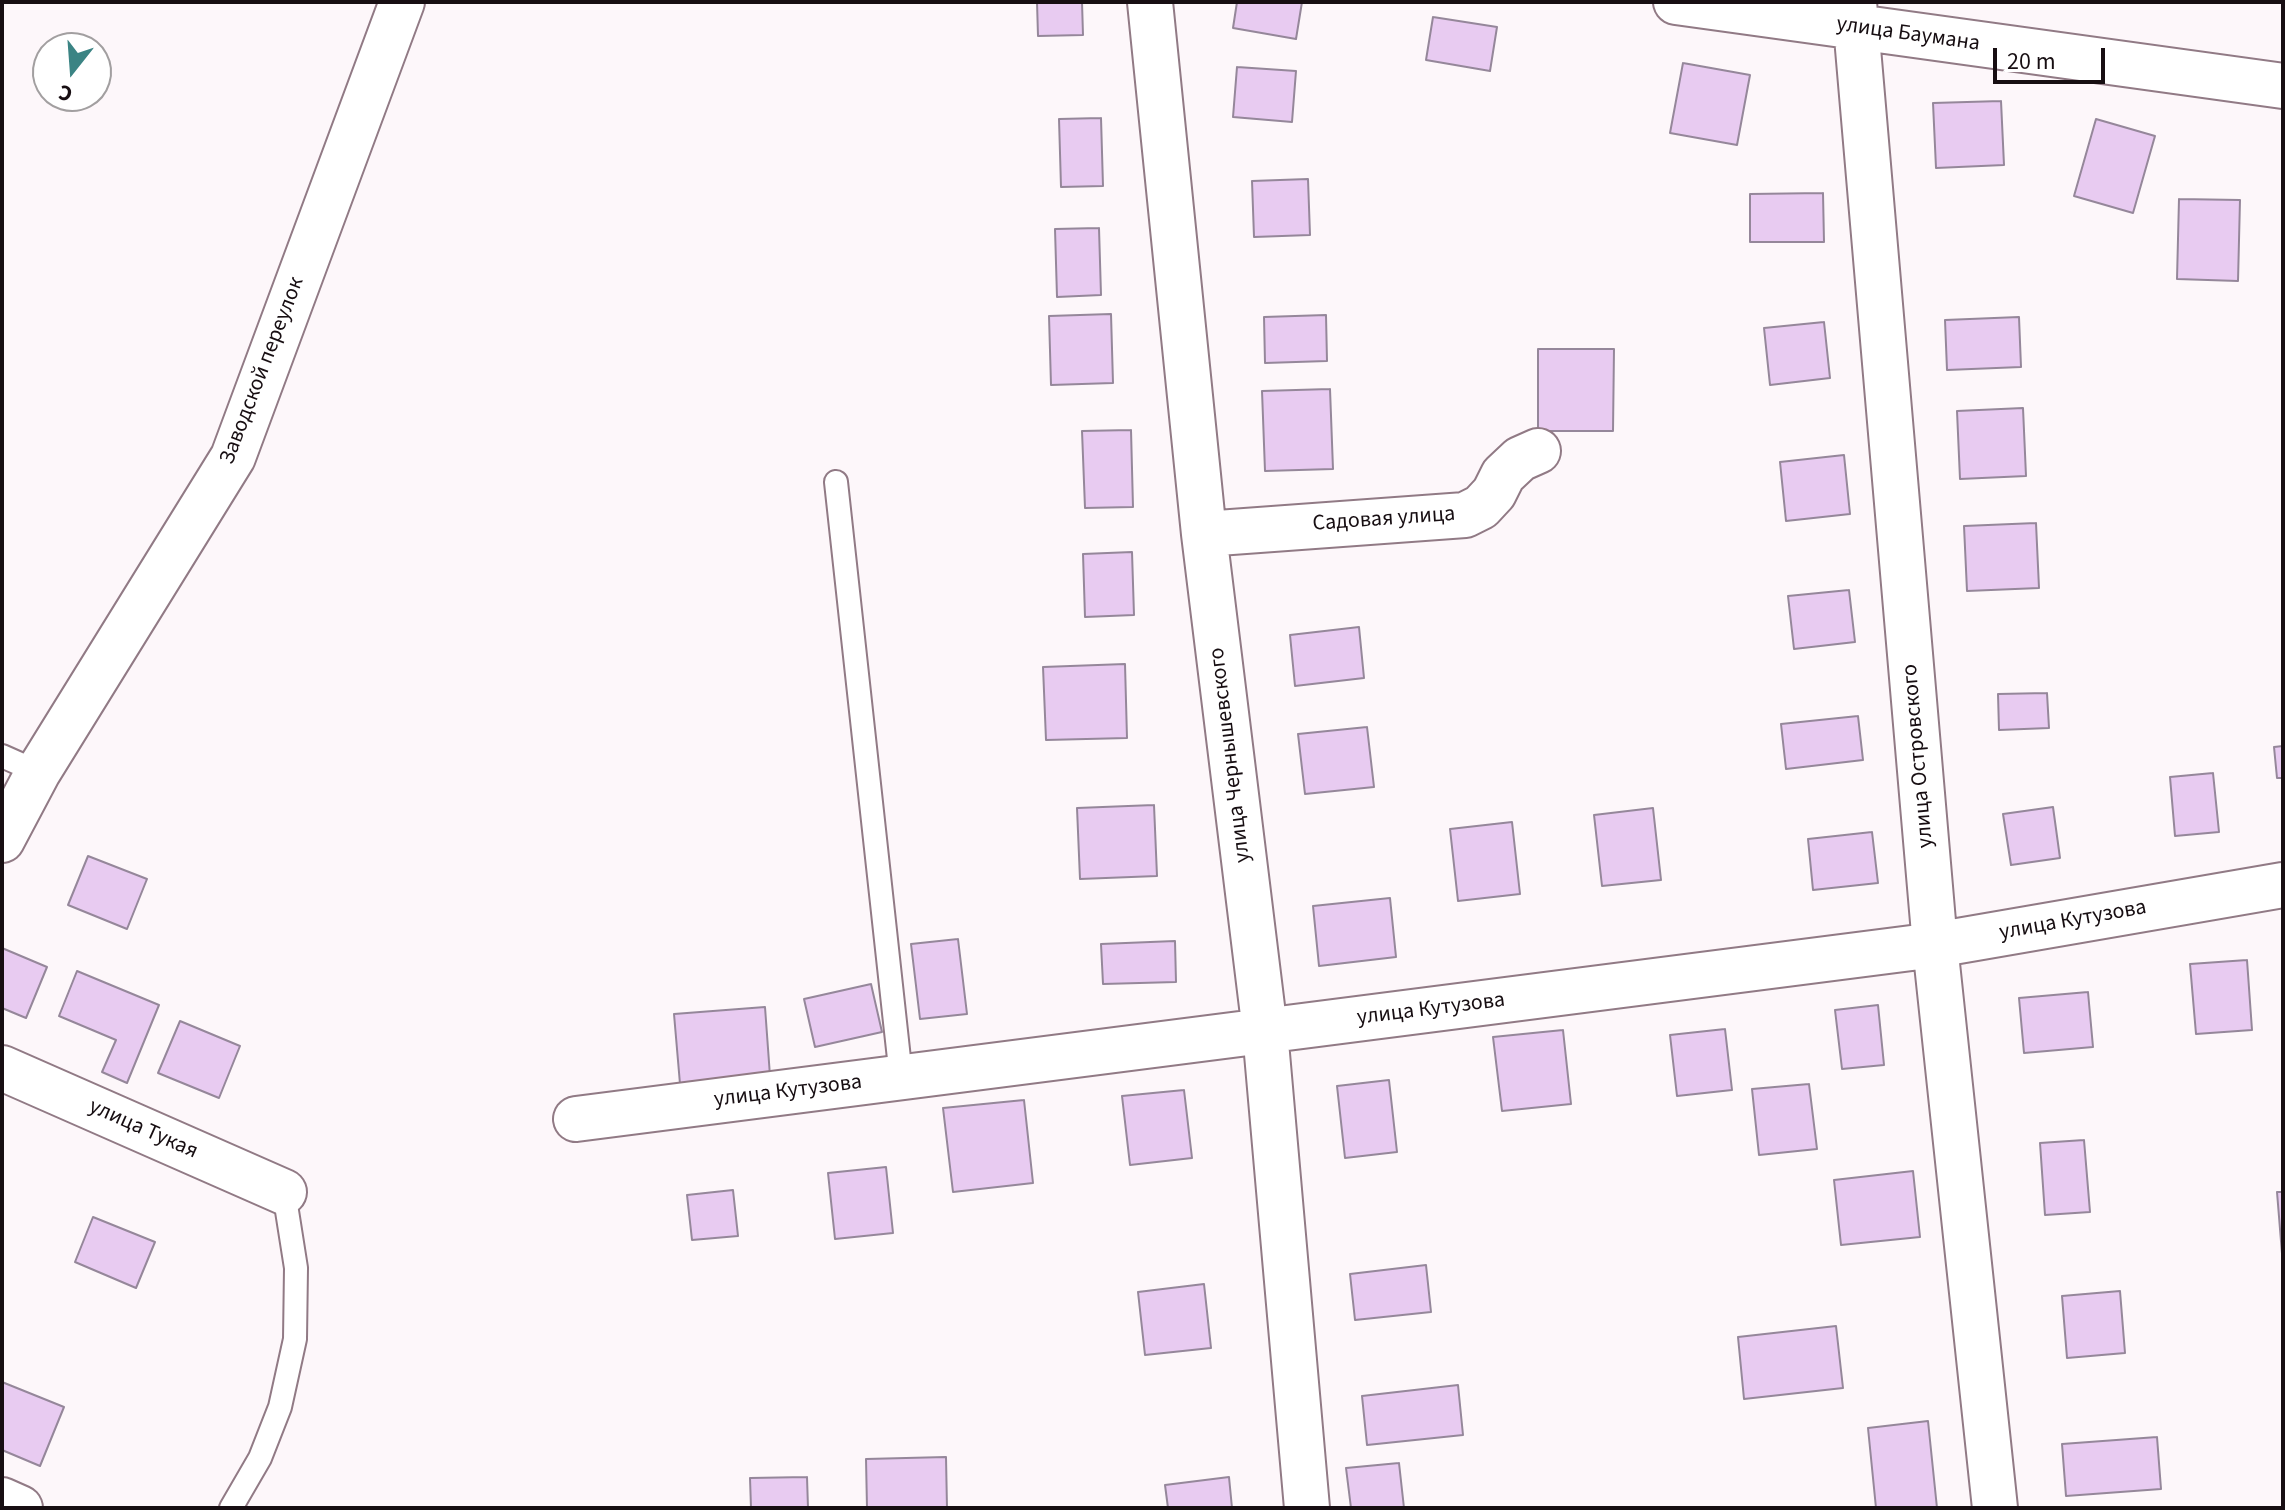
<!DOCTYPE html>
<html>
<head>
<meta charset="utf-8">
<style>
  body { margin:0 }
  #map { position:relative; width:2285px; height:1510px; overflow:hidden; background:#fdf7fa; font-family:"Source Sans 3",sans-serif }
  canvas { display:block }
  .frame { position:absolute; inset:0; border:4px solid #170e12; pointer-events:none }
  .north { position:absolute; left:32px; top:32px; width:80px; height:80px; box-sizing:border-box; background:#fff; border:2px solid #a29fa0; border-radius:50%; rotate:197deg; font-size:22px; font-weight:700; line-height:32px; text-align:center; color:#170e12 }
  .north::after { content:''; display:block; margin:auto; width:28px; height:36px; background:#3b8484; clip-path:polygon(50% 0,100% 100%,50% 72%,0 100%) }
  .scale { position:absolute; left:1993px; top:48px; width:112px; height:36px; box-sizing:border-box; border:4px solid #170e12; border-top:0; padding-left:10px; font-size:24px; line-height:28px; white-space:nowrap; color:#170e12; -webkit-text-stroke:6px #fff; paint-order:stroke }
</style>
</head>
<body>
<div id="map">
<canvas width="2285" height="1510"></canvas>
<div class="frame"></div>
<div class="north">С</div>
<div class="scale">20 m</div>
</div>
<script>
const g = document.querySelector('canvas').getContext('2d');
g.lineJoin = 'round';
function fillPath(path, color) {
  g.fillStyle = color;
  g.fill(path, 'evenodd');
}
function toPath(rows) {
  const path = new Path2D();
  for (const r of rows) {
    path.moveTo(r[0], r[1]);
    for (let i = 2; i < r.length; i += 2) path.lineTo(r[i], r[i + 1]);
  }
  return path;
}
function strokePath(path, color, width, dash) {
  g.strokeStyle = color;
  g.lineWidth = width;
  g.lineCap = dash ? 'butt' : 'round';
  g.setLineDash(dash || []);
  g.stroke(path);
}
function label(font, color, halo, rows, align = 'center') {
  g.font = font + ' "Source Sans 3",sans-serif';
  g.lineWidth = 6;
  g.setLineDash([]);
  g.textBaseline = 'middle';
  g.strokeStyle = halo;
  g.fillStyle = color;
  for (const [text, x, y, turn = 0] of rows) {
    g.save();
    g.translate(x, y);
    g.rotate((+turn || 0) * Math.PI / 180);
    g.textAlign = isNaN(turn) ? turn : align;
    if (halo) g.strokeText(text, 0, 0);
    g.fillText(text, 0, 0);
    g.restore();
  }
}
const building = toPath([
  [1037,2,1082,2,1083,35,1038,36,1037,2],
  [1237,2,1302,2,1296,39,1233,28,1237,2],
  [1433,17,1497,27,1490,71,1426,60,1433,17],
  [1683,63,1750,75,1737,145,1670,133,1683,63],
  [1237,67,1296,71,1292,122,1233,117,1237,67],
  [2001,101,2004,165,1936,168,1933,103,2001,101],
  [1101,118,1103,186,1061,187,1059,119,1101,118],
  [2096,119,2155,136,2133,213,2074,196,2096,119],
  [1308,179,1310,235,1254,237,1252,181,1308,179],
  [1823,193,1824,242,1750,242,1750,194,1823,193],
  [2179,199,2240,200,2238,281,2177,279,2179,199],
  [1099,228,1101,295,1057,297,1055,229,1099,228],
  [1111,314,1113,383,1051,385,1049,316,1111,314],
  [1326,315,1327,361,1265,363,1264,317,1326,315],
  [2019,317,2021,367,1947,370,1945,320,2019,317],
  [1824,322,1830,378,1770,385,1764,328,1824,322],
  [1538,349,1614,349,1613,431,1538,431,1538,349],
  [1330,389,1333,469,1265,471,1262,391,1330,389],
  [2023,408,2026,476,1960,479,1957,411,2023,408],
  [1131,430,1133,507,1085,508,1082,431,1131,430],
  [1844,455,1850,514,1786,521,1780,462,1844,455],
  [2036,523,2039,588,1967,591,1964,526,2036,523],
  [1132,552,1134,615,1085,617,1083,554,1132,552],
  [1849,590,1855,642,1794,649,1788,596,1849,590],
  [1359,627,1364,678,1295,686,1290,635,1359,627],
  [1125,664,1127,738,1046,740,1043,667,1125,664],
  [2047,693,2049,728,1999,730,1998,694,2047,693],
  [1858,716,1863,760,1786,769,1781,724,1858,716],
  [1367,727,1374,787,1305,794,1298,734,1367,727],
  [2283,746,2283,778,2277,778,2274,747,2283,746],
  [2213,773,2219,832,2175,836,2170,777,2213,773],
  [1154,805,1157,876,1080,879,1077,808,1154,805],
  [2053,807,2060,858,2011,865,2003,814,2053,807],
  [1653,808,1661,880,1602,886,1594,815,1653,808],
  [1512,822,1520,894,1458,901,1450,829,1512,822],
  [1872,832,1878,883,1813,890,1808,839,1872,832],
  [88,856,147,879,127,929,68,905,88,856],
  [1390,898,1396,957,1319,966,1313,906,1390,898],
  [958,939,967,1014,920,1019,911,944,958,939],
  [1175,941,1176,982,1103,984,1101,944,1175,941],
  [2,948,47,967,26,1018,2,1008,2,948],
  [2247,960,2252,1030,2196,1034,2190,964,2247,960],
  [77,971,159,1005,127,1083,102,1072,116,1040,59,1016,77,971],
  [871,984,882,1032,815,1047,804,999,871,984],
  [2088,992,2093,1047,2024,1053,2019,998,2088,992],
  [1878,1005,1884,1065,1842,1069,1835,1010,1878,1005],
  [765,1007,770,1076,680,1084,674,1014,765,1007],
  [180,1021,240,1046,219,1098,158,1073,180,1021],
  [1725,1029,1732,1090,1677,1096,1670,1035,1725,1029],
  [1563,1030,1571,1104,1502,1111,1493,1037,1563,1030],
  [1389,1080,1397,1152,1345,1158,1337,1086,1389,1080],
  [1809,1084,1817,1149,1759,1155,1752,1089,1809,1084],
  [1184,1090,1192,1158,1130,1165,1122,1096,1184,1090],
  [1024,1100,1033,1183,953,1192,943,1108,1024,1100],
  [2084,1140,2090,1212,2045,1215,2040,1143,2084,1140],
  [886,1167,893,1233,835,1239,828,1173,886,1167],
  [1913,1171,1920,1237,1841,1245,1834,1180,1913,1171],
  [733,1190,738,1236,692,1240,687,1195,733,1190],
  [2277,1192,2283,1192,2283,1266,2277,1192],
  [93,1217,155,1242,136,1288,75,1262,93,1217],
  [1426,1265,1431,1312,1355,1320,1350,1274,1426,1265],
  [1204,1284,1211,1348,1145,1355,1138,1292,1204,1284],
  [2120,1291,2125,1353,2067,1358,2062,1296,2120,1291],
  [1836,1326,1843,1388,1744,1399,1738,1337,1836,1326],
  [2,1382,64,1407,40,1466,2,1450,2,1382],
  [1458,1385,1463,1435,1367,1445,1362,1396,1458,1385],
  [1928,1421,1937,1508,1876,1508,1868,1428,1928,1421],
  [2157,1437,2161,1489,2066,1496,2062,1444,2157,1437],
  [946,1457,947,1508,867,1508,866,1459,946,1457],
  [1399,1463,1404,1508,1351,1508,1346,1468,1399,1463],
  [807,1477,808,1508,751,1508,750,1478,807,1477],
  [1229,1477,1232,1508,1168,1508,1165,1485,1229,1477]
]);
fillPath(building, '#e8cbf1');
strokePath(building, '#95879a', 2);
const lane = toPath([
  [836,482,901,1077],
  [2,756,38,772],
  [231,1508,260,1458,280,1407,295,1339,296,1268,284,1192]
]);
const street = toPath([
  [1150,2,1204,534,1265,1031,1307,1508],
  [1676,2,2283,86],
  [1854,2,1935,945,1995,1508],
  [1204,534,1465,515,1481,507,1494,493,1503,475,1520,459,1538,451],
  [2,840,38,772,233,457,402,2],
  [2,1068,284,1192],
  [576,1119,1935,945,2283,885],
  [2,1500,20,1508]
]);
strokePath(lane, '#917a85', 26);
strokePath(street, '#917a85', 48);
strokePath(lane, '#fff', 22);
strokePath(street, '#fff', 44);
label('22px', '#170e12', '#fff', [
  ["улица Баумана",1908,35,8],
  ["Заводской переулок",263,371,-69],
  ["Садовая улица",1384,520,-4],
  ["улица Чернышевского",1231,755,-97],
  ["улица Островского",1919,756,-95],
  ["улица Кутузова",2073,921,-10],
  ["улица Кутузова",1431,1010,-7],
  ["улица Кутузова",788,1092,-7],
  ["улица Тукая",143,1130,24]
]);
</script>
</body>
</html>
